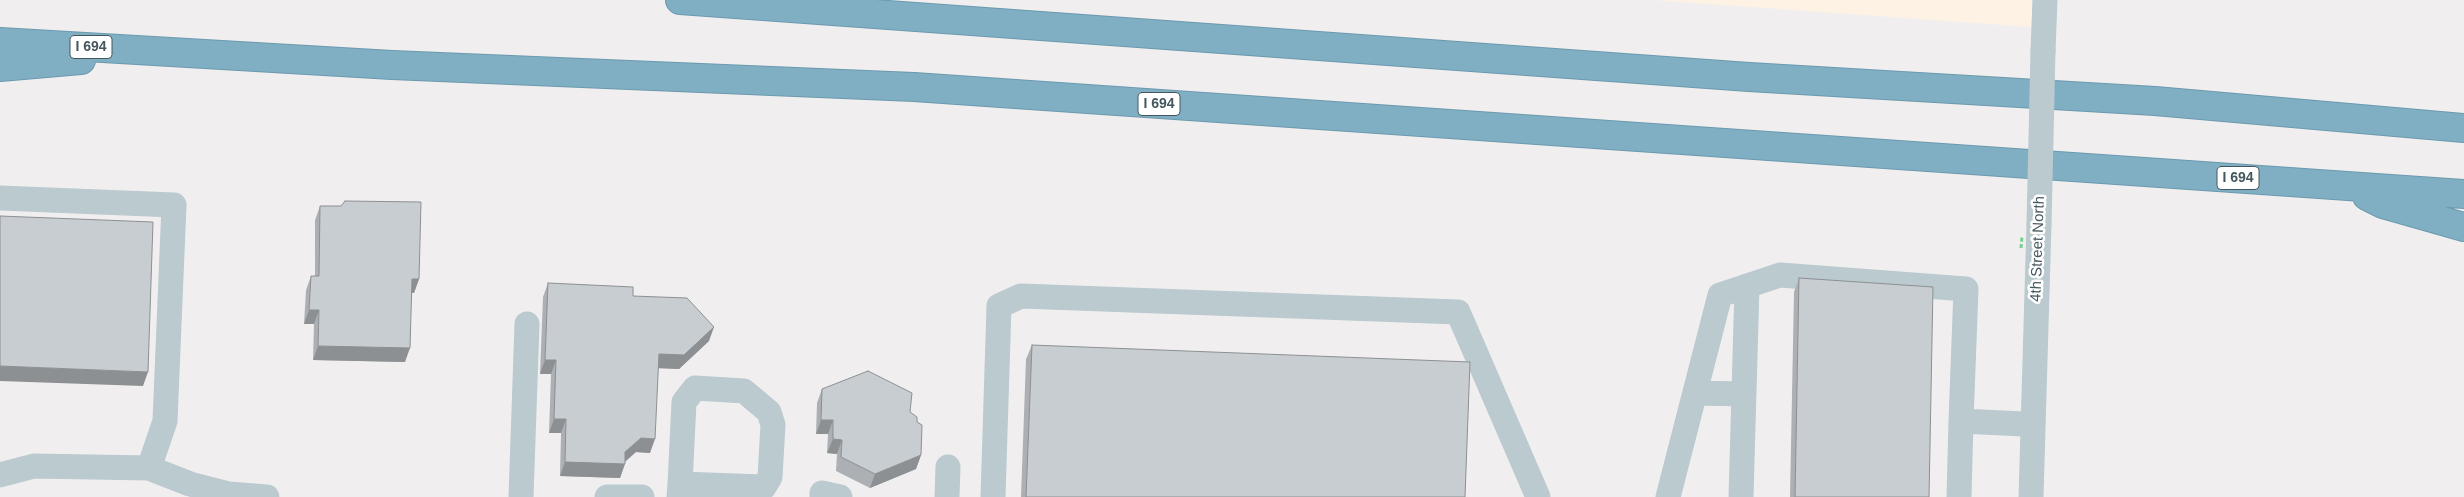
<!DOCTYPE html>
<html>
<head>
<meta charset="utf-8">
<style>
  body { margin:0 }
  canvas { display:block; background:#f1eeef }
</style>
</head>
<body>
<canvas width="2464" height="497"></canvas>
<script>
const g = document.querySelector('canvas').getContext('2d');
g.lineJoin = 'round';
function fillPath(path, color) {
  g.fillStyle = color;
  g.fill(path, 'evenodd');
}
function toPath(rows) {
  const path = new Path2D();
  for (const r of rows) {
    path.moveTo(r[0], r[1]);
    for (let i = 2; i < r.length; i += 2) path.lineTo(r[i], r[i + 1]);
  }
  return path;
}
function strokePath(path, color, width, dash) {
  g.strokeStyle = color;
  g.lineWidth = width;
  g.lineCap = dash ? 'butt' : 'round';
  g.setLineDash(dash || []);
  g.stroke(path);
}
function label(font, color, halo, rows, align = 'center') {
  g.font = font + ' Arial,sans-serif';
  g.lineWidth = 5;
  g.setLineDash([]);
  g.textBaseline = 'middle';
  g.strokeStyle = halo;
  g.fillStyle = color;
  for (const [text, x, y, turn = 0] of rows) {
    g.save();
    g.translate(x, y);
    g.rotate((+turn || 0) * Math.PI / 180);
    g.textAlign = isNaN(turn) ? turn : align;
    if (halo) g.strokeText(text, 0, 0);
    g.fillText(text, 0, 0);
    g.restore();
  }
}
fillPath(toPath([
  [1653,0,2032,0,2032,27]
]), '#fef2e5');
const highway = toPath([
  [680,0,1749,77,2155,101,2464,128],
  [0,42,392,65,914,87,2464,194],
  [0,67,81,60],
  [2367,196,2383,204,2464,227]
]);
strokePath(highway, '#6b9aaf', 30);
strokePath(toPath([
  [2043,51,2045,0],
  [0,198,174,205,165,421,149,468],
  [1695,393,1744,394],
  [0,475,34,466,149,468,190,484,229,494,267,497],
  [521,497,527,324],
  [607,497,642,497],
  [679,497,680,484,684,402,695,388,744,391,769,412,773,425,770,477,764,487,680,484],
  [822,497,822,493,840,497],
  [947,497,948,467],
  [993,497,999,306,1021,296,1458,312,1538,497],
  [1668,497,1720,295,1780,275,1966,289,1961,421,2024,424],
  [1741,497,1747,286],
  [1959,497,1961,421],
  [2031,497,2039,224]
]), '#bacacf', 25);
strokePath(highway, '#80afc3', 28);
strokePath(toPath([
  [2021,248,2022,236]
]), '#6bd68b', 3, [4, 2.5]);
strokePath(toPath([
  [2039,224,2043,51]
]), '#bacacf', 25);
fillPath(toPath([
  [320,206,419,279,414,293,412,293,405,362,313,360,314,324,304,324,306,290,311,276,315,276,315,220],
  [1799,278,1929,497,1790,497,1794,292],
  [548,283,633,296,709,341,679,369,658,368,650,453,636,452,625,462,620,478,560,476,561,433,549,433,551,374,540,374,543,297],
  [1032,345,1465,497,1021,497,1026,359],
  [822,389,910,412,917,422,921,455,916,469,870,488,836,471,837,454,827,453,828,434,816,434,817,403]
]), '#acb0b5');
fillPath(toPath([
  [412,279,419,279,414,293,407,293],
  [309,310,319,310,314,324,304,324],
  [714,327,709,341,679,369,654,368,659,354],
  [318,346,410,348,405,362,313,360],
  [545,360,556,360,551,374,540,374],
  [0,366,148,372,143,386,0,381],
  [554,419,566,419,561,433,549,433],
  [821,420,833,420,828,434,816,434],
  [641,438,655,439,650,453,636,452,622,464,625,464,620,478,560,476,565,462,625,452],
  [833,439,842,440,837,454,827,453],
  [921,455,916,469,870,488,875,474]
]), '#8c9093');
const building = toPath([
  [345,201,421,202,419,279,412,279,410,348,318,346,319,310,309,310,311,276,319,276,320,206,341,206,345,201],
  [0,216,153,222,148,372,0,366,0,216],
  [1799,278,1933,287,1929,497,1795,497,1799,278],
  [548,283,633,287,633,296,687,298,714,327,684,355,659,354,655,439,641,438,625,452,625,464,565,462,566,419,554,419,556,360,545,360,548,283],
  [1032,345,1470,362,1465,497,1026,497,1032,345],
  [868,371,912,393,910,412,917,417,917,422,922,425,921,455,875,474,841,457,842,440,833,439,833,420,821,420,822,389,868,371]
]);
fillPath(building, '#c8cdd2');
strokePath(building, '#8c9093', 1);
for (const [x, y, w] of [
  [91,47,42],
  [1159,104,42],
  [2238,178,42]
]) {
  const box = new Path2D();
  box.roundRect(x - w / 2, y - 11.5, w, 23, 4);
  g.fillStyle = '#fff';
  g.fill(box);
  strokePath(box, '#44575e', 1);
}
label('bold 14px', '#44575e', null, [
  ["I 694",91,47],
  ["I 694",1159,104],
  ["I 694",2238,178]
]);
label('15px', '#44575e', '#fff', [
  ["4th Street North",2038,249,-88]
]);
</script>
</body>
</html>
